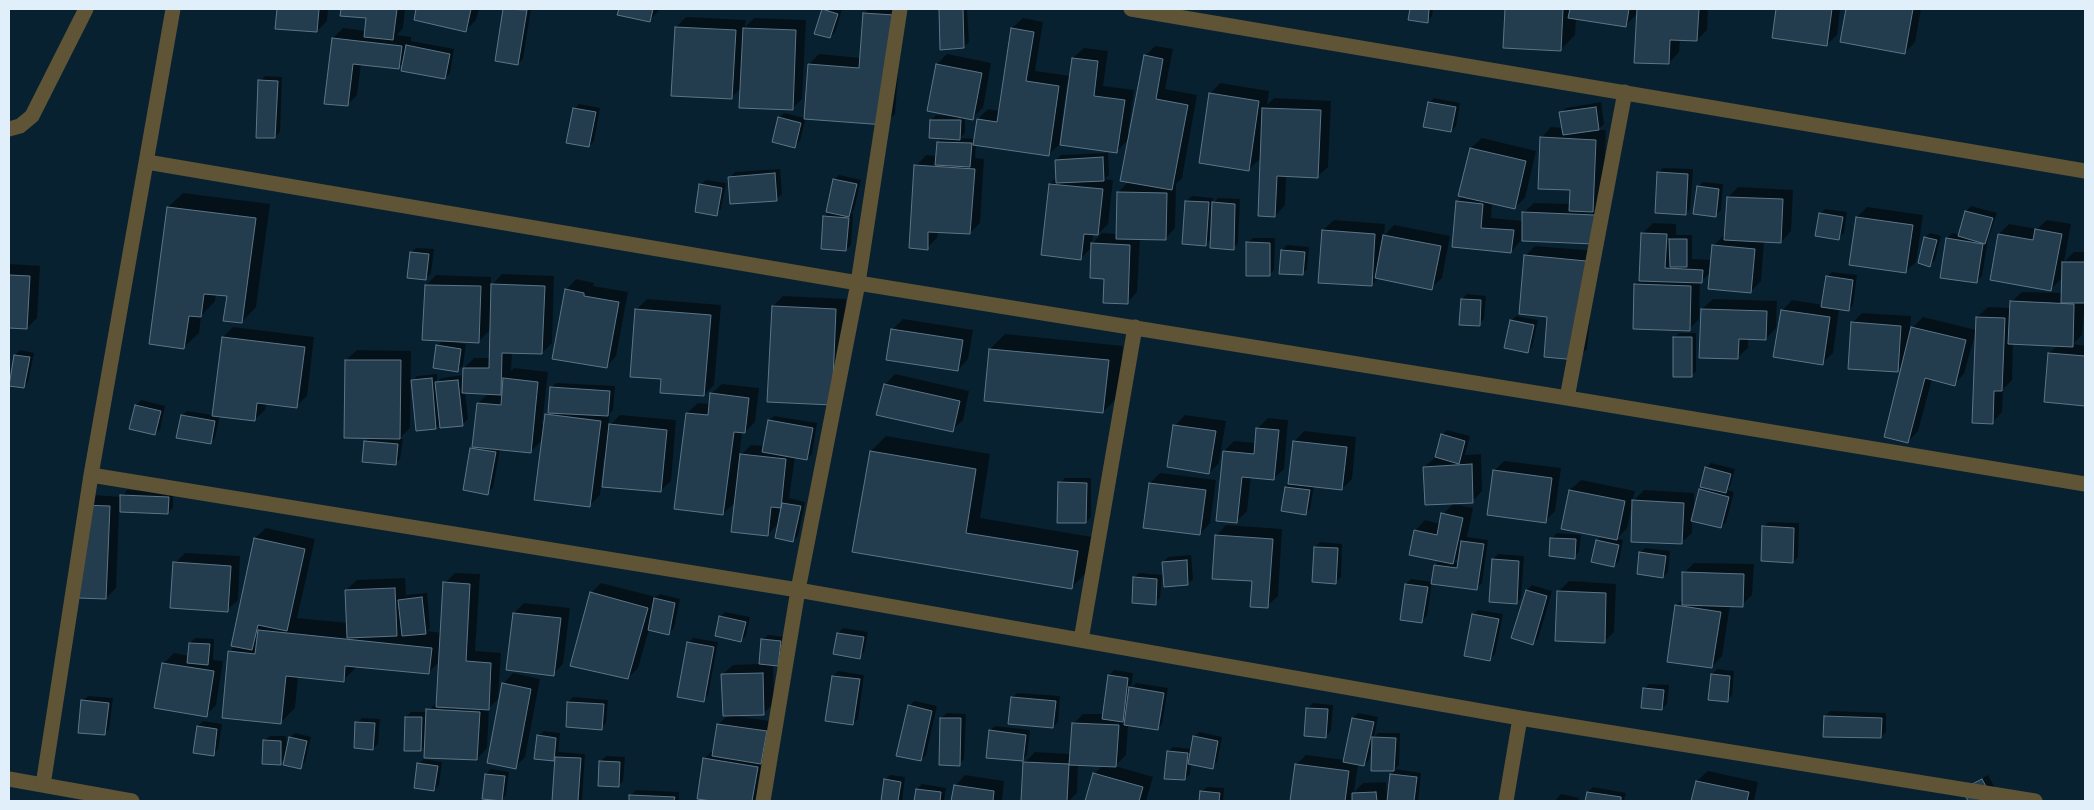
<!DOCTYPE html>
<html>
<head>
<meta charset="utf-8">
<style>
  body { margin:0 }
  #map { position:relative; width:2094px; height:810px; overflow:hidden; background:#082130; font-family:"Archivo Narrow",sans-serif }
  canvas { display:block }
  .frame { position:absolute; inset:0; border:10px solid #e0eff9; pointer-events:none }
</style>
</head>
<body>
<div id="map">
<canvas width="2094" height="810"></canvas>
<div class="frame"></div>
</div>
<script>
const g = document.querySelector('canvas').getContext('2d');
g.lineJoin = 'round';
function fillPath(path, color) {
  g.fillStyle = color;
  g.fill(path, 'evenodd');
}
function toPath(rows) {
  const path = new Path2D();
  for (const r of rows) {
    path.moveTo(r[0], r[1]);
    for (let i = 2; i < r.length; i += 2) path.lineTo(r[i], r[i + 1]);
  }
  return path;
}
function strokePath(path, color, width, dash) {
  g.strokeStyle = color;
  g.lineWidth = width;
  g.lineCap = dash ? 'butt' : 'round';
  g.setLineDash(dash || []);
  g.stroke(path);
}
fillPath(toPath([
  [278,9,328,9,327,21,317,31,277,28],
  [342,9,405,9,403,28,397,35,411,37,411,41,454,49,450,73,445,78,404,62,398,68,361,64,357,95,347,105,333,38,343,28,366,31,368,17,342,15],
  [418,9,479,9,476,20,466,30,415,19],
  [504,9,531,9,523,59,518,64,496,60],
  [620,9,660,9,650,20,619,14],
  [823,9,842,9,835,32,830,37,816,33],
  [869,9,903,9,895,114,884,124,806,117,800,141,795,146,779,118,784,113,805,118,809,64,819,54,861,58,864,13],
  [940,9,967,9,969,42,964,47,941,48],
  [1411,9,1433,9,1432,16,1427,22,1410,19],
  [1506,9,1708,9,1707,30,1697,40,1680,39,1679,52,1669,63,1638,13,1625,26,1576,18,1575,35,1560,50,1505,47],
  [1778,9,1840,9,1837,35,1826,45,1773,37],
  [1847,9,1921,9,1915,42,1905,53,1841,41],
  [686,17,746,20,745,27,754,18,806,20,802,99,792,109,741,88,731,98,676,27],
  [1023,18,1043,22,1035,71,1071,76,1073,58,1084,48,1108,51,1103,86,1134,90,1128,133,1130,134,1145,56,1155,46,1173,49,1165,89,1197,95,1182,178,1176,184,1175,228,1165,239,1140,238,1137,292,1127,303,1105,278,1092,247,1081,258,1050,184,1057,177,1056,160,1061,155,1108,153,1109,175,1105,179,1113,180,1108,224,1098,234,1093,234,1092,244,1102,233,1117,234,1118,192,1129,181,1129,139,1117,151,1070,84,1067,83,1059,145,1048,155,976,144,975,158,984,159,980,223,970,233,938,231,937,238,927,248,916,166,926,155,937,156,938,142,942,138,931,120,936,115,949,116,937,64,947,54,991,63,983,108,972,118,965,117,965,133,960,138,976,139,978,119,988,109,1000,111,1012,28],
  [265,76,282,77,280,132,275,137,260,81],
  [1220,83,1269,91,1267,105,1274,98,1331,101,1328,167,1317,177,1286,176,1285,205,1275,216,1262,157,1249,169,1210,94],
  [1434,98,1460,103,1456,126,1451,131,1429,103],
  [1601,102,1604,124,1598,130,1606,130,1603,200,1593,243,1521,240,1511,252,1453,246,1457,202,1463,196,1471,148,1482,138,1536,151,1525,198,1514,208,1492,203,1491,218,1523,221,1523,213,1534,203,1571,204,1572,189,1541,138,1551,127,1563,128,1561,113,1566,108],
  [579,104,600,108,594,141,589,146,574,109],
  [1663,168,1693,169,1690,209,1685,214,1658,173],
  [780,169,782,194,776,199,730,178,735,172],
  [839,175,861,180,854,210,851,213,853,213,851,245,846,250,824,217,830,211,834,180],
  [706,180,726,183,721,209,716,214,700,185],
  [1703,182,1723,184,1721,210,1716,215,1698,187],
  [1738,187,1793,190,1791,231,1781,242,1764,241,1761,281,1751,291,1710,273,1700,282,1699,319,1689,329,1635,284,1640,280,1643,233,1653,223,1676,224,1676,235,1692,235,1692,259,1712,260,1713,246,1723,236,1726,236,1728,197],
  [183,193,270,204,256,307,242,322,229,295,216,294,215,301,201,316,199,333,184,347,168,207],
  [1192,196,1213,198,1213,203,1218,198,1240,199,1238,243,1233,248,1212,238,1205,245,1187,201],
  [1971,206,1997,213,1988,239,1982,276,1977,281,1947,239,1952,233,1959,235,1966,211],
  [1867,207,1923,215,1916,262,1905,272,1857,217],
  [1825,209,1847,212,1844,233,1838,238,1820,214],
  [1334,220,1385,224,1384,236,1394,225,1450,236,1442,278,1431,288,1379,277,1371,285,1323,230],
  [2047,220,2071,224,2064,262,2074,252,2085,252,2085,302,2082,335,2073,344,2085,346,2085,404,2045,401,2049,353,2058,345,2013,343,2012,380,2003,389,2002,412,1992,423,1977,317,1988,307,2011,308,2011,302,2022,292,2063,293,2063,277,2051,289,1991,279,1999,234,2009,224,2037,229],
  [1930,233,1941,236,1935,260,1930,265,1925,238],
  [1253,238,1275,238,1274,270,1269,275,1247,243],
  [1287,245,1309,247,1307,269,1302,274,1282,250],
  [1535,246,1596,251,1587,349,1576,359,1549,316,1525,256],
  [416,248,434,249,431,273,426,278,411,253],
  [9,264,40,266,37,318,27,328,9,327],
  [1832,272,1857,275,1853,305,1848,310,1839,309,1833,353,1822,363,1782,311,1792,300,1823,305,1827,277],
  [502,274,554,276,552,343,542,353,512,352,511,371,514,368,548,372,542,424,545,424,546,415,549,411,551,388,556,383,615,386,613,410,610,413,608,427,620,415,676,420,671,481,660,491,604,457,600,495,589,506,543,439,530,452,500,449,493,488,487,493,472,449,474,447,478,403,489,393,465,392,468,419,463,424,441,423,436,428,412,382,411,382,417,376,437,374,437,382,442,378,464,375,464,368,474,358,490,358,491,329,478,342,457,341,457,343,466,344,463,365,458,370,437,346,443,340,426,285,436,275,491,277,491,286],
  [576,279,594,283,593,286,628,292,616,356,606,367,566,290],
  [1467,294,1486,296,1484,319,1479,324,1462,299],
  [783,296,846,299,842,393,773,306],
  [647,299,721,305,714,385,704,395,662,378,637,309],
  [1713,299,1777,301,1776,328,1766,339,1748,338,1748,348,1737,358,1702,309],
  [1862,313,1911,316,1910,330,1923,317,1976,330,1964,374,1954,384,1932,379,1918,431,1908,442,1903,366,1897,371,1852,323],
  [1516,316,1538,320,1532,347,1527,352,1511,321],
  [903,319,973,330,968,359,958,370,893,329],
  [233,327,314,337,307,396,296,406,266,402,265,410,254,420,220,415,215,438,210,443,182,416,187,411,213,415,223,337],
  [1679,333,1696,333,1696,371,1691,376,1674,338],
  [1005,334,1123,346,1118,397,1103,412,990,349],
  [20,350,34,353,28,382,23,387,15,355],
  [357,350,411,351,410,428,399,439,403,439,400,459,395,464,363,461,366,441,369,437,346,360],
  [895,374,969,391,963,420,952,430,885,385],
  [722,384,759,388,755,422,745,432,742,432,739,457,751,445,764,446,769,421,774,416,817,423,812,454,807,459,795,457,789,498,805,502,798,536,793,541,779,523,768,534,736,501,723,514,687,413,698,403,710,404,711,394],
  [784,504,780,518,778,518,780,508],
  [141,400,165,406,160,429,155,434,130,428,136,405],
  [1185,415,1226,421,1219,463,1209,473,1175,426],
  [1268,418,1288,420,1284,469,1273,479,1251,476,1247,511,1237,521,1224,451,1234,441,1256,443,1258,428],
  [1447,430,1470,436,1465,455,1481,454,1482,491,1472,502,1424,467,1436,457,1442,435],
  [1304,431,1356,437,1352,479,1342,489,1314,486,1310,509,1305,514,1286,487,1289,484,1294,442],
  [886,436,990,454,980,518,1092,537,1086,573,1071,588,854,551,871,451],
  [1504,461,1561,468,1555,511,1545,521,1494,471],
  [1711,463,1735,469,1730,486,1727,490,1734,492,1726,522,1721,527,1692,520,1692,533,1681,543,1632,505,1627,528,1617,539,1623,540,1619,561,1614,566,1597,541,1602,536,1570,490,1581,480,1635,491,1632,502,1644,490,1694,493,1694,514,1700,490,1704,486,1706,468],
  [1160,473,1216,480,1210,523,1200,534,1150,483],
  [1065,478,1091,478,1091,517,1086,522,1060,483],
  [127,490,173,492,173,508,168,513,119,511,116,588,106,598,80,597,93,495,122,497],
  [1453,504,1473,508,1467,537,1488,540,1482,583,1476,588,1432,582,1427,616,1422,621,1402,619,1406,584,1411,579,1433,582,1435,565,1440,560,1415,531,1425,520,1441,524,1443,514],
  [1460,556,1459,563,1454,562],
  [1768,522,1799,523,1798,557,1793,562,1763,527],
  [1226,525,1282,529,1278,596,1267,606,1254,580,1216,536],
  [266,528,315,539,297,618,348,623,346,590,357,580,405,578,406,595,427,593,430,628,427,631,442,633,445,583,455,573,480,574,475,651,501,653,498,699,489,708,487,748,477,759,426,745,421,750,406,717,411,712,428,712,438,700,440,661,429,672,358,666,343,680,298,676,295,708,280,723,230,652,236,645,233,645,255,538],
  [1557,533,1581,535,1579,552,1574,557,1552,538],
  [1320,542,1342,544,1341,577,1336,582,1315,547],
  [1645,548,1670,551,1668,572,1663,577,1640,553],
  [185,553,240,556,238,600,227,610,175,563],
  [1498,554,1524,556,1521,598,1516,603,1493,559],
  [1191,555,1193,579,1188,584,1163,562,1168,557],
  [1694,563,1754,564,1752,595,1742,605,1730,605,1722,656,1712,667,1676,606,1683,599,1684,573],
  [1139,573,1162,575,1160,598,1155,603,1134,578],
  [1569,581,1616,584,1614,632,1604,642,1558,592],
  [601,583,656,597,660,594,680,599,674,628,669,633,649,629,638,668,628,678,591,593],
  [1532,585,1552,591,1538,639,1533,644,1527,590],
  [524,603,570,608,563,664,553,674,514,613],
  [1478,610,1503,614,1495,654,1490,659,1473,615],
  [725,612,750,617,746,636,740,641,720,617],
  [843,628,868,632,864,652,859,657,838,633],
  [768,635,785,637,782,659,777,664,773,664,774,703,764,713,737,716,776,722,756,801,720,801,698,798,704,759,714,749,718,725,728,715,722,675,733,665,760,664,763,640],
  [195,638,214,639,213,660,223,661,216,705,206,715,163,664,174,653,189,656,190,643],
  [693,638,718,642,708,695,703,700,688,643],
  [1717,669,1734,671,1732,695,1727,700,1712,674],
  [1114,670,1133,673,1131,688,1136,683,1168,688,1162,724,1157,729,1128,725,1126,755,1115,766,1153,777,1146,801,1086,801,1094,774,1103,765,1078,764,1077,793,1069,801,1022,801,1025,762,1035,752,1071,754,1073,724,1083,714,1104,714,1109,676],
  [838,671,864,675,858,719,852,724,833,676],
  [513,673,540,679,525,757,515,767,503,684],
  [1649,684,1669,685,1667,704,1662,709,1644,689],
  [1017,693,1060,696,1058,722,1053,727,1012,698],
  [88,696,113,698,109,729,104,734,83,701],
  [573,697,608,700,606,723,601,728,568,702],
  [914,701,937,706,926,755,921,760,909,706],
  [1313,703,1333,705,1331,731,1326,736,1308,708],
  [1830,711,1886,713,1886,732,1881,737,1825,716],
  [947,713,966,714,964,759,959,764,941,718],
  [1358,713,1378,717,1374,737,1378,733,1400,733,1399,765,1395,769,1421,773,1418,801,1291,801,1296,765,1306,755,1344,760,1353,718],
  [1372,748,1372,769,1396,770,1391,774,1388,801,1387,801,1386,782,1363,783,1354,792,1358,764,1364,765,1369,760],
  [362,718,380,719,378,744,373,749,357,723],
  [203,721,222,724,218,749,213,754,198,726],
  [995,726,1030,730,1027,755,1022,760,990,731],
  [544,731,560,733,558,752,585,754,582,801,554,801,556,760,536,758,538,736],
  [1199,732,1222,737,1217,762,1212,767,1191,763,1190,774,1185,779,1168,752,1173,747,1192,749,1194,737],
  [295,733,311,737,305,762,300,767,285,759,280,764,264,741,270,736,286,736,287,751,290,738],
  [606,756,625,757,623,781,618,786,601,761],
  [424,759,442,762,439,785,434,790,419,764],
  [491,769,509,772,506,795,501,800,486,774],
  [1708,771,1758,782,1754,801,1693,801,1697,781],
  [890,775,905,777,902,801,882,801,885,780],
  [965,775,1004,781,1002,801,953,801,955,786],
  [1988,775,1999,795,1991,801,1969,801,1963,790,1968,785],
  [922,784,946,788,944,801,915,801,917,789],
  [1207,787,1224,788,1223,801,1201,801,1202,792],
  [1593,787,1626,793,1624,801,1586,801,1588,792],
  [636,790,679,792,679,801,630,801,631,795],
  [1561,794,1579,798,1578,801,1555,801]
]), '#0007');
const building = toPath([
  [277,9,319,9,317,32,275,29,277,9],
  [341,9,397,9,393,40,364,37,366,18,340,16,341,9],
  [416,9,471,9,466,32,414,20,416,9],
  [503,9,527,10,518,65,495,61,503,9],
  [619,9,653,9,650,22,617,15,619,9],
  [822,9,838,14,830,38,814,34,822,9],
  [939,9,963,9,964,48,940,50,939,9],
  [1410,9,1429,9,1428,23,1408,20,1410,9],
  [1505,9,1563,9,1561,51,1503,48,1505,9],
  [1570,9,1629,9,1626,27,1568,18,1570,9],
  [1637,9,1699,9,1697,41,1670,40,1669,64,1634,63,1637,9],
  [1776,9,1832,9,1827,46,1772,38,1776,9],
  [1846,9,1913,9,1905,54,1840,42,1846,9],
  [863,13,894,15,885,125,804,119,808,64,859,68,863,13],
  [675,27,736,30,732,99,671,96,675,27],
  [743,28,796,30,793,110,739,108,743,28],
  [1011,28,1034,32,1026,81,1059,86,1049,156,973,145,977,119,997,122,1011,28],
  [332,38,402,46,399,69,353,64,348,106,324,104,332,38],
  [406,45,450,54,445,79,401,71,406,45],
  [1144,55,1163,59,1156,99,1188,105,1172,190,1120,181,1144,55],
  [1072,58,1098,61,1094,96,1125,100,1117,153,1060,145,1072,58],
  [936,64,982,73,973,120,927,111,936,64],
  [258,80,278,81,275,138,256,138,258,80],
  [1209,93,1259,101,1249,171,1199,163,1209,93],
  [1428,102,1456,107,1451,132,1423,127,1428,102],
  [1596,107,1599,130,1563,135,1559,112,1596,107],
  [573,108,596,112,589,147,566,143,573,108],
  [1262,108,1321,110,1318,178,1277,176,1275,217,1258,216,1262,108],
  [778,117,801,123,795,148,772,142,778,117],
  [930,120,961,120,960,140,929,138,930,120],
  [1540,137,1596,140,1593,212,1569,211,1570,190,1538,189,1540,137],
  [937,142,972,143,970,167,935,165,937,142],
  [1470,148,1526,161,1515,209,1458,196,1470,148],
  [1103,157,1104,181,1056,183,1055,160,1103,157],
  [914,165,975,169,970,234,928,232,928,250,909,248,914,165],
  [1657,172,1688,174,1686,215,1655,213,1657,172],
  [775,173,777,201,730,204,728,177,775,173],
  [833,179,857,184,849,217,826,212,833,179],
  [699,184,722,188,717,216,695,212,699,184],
  [1049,184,1103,189,1098,235,1084,234,1081,260,1041,255,1049,184],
  [1697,186,1719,189,1716,217,1693,214,1697,186],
  [1117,192,1167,193,1166,240,1116,239,1117,192],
  [1727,197,1783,199,1781,243,1724,240,1727,197],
  [1185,201,1209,202,1206,246,1182,244,1185,201],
  [1456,201,1483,204,1481,228,1514,230,1511,253,1452,247,1456,201],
  [1212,202,1235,204,1234,250,1210,248,1212,202],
  [167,207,256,218,242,323,223,321,227,296,204,294,201,317,189,316,184,349,149,344,167,207],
  [1965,211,1993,218,1985,244,1958,236,1965,211],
  [1522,212,1595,215,1594,244,1522,241,1522,212],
  [1819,213,1843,217,1839,240,1815,236,1819,213],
  [823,216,849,218,846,251,821,249,823,216],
  [1856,217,1913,225,1906,273,1849,265,1856,217],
  [2035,229,2062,234,2051,291,1990,280,1998,234,2033,240,2035,229],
  [1322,230,1375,234,1372,286,1318,283,1322,230],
  [1641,233,1667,234,1665,268,1703,270,1702,283,1639,281,1641,233],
  [1383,235,1441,246,1432,290,1375,278,1383,235],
  [1924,237,1937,240,1930,267,1918,263,1924,237],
  [1946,238,1983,244,1977,283,1940,278,1946,238],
  [1669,239,1687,239,1687,267,1670,267,1669,239],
  [1246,242,1270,243,1270,276,1246,276,1246,242],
  [1091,243,1130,245,1128,304,1103,303,1104,279,1090,278,1091,243],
  [1712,245,1755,249,1751,293,1708,289,1712,245],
  [1281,250,1305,252,1303,275,1279,274,1281,250],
  [410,252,429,254,426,280,407,278,410,252],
  [1524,255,1586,261,1577,360,1544,357,1547,317,1519,314,1524,255],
  [2062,262,2085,262,2085,303,2061,303,2062,262],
  [9,275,30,276,27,329,9,328,9,275],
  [1826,276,1853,280,1849,311,1821,307,1826,276],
  [491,284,545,286,542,354,502,353,501,395,462,393,463,368,489,368,491,284],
  [1634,284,1691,286,1690,331,1633,329,1634,284],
  [425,285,481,286,479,343,422,340,425,285],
  [565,289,584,293,584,296,619,302,607,368,552,359,565,289],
  [1461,299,1481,300,1480,326,1459,325,1461,299],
  [2010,301,2074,304,2073,347,2008,344,2010,301],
  [772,306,836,309,832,405,767,402,772,306],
  [635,309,711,315,704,396,660,393,661,379,630,377,635,309],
  [1701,309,1767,311,1766,340,1739,339,1738,359,1699,358,1701,309],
  [1781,310,1830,317,1823,365,1773,357,1781,310],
  [1976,317,2005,318,2002,391,1994,391,1993,424,1972,423,1976,317],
  [1510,320,1534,325,1528,353,1504,348,1510,320],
  [1851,322,1901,326,1898,372,1848,369,1851,322],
  [1911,327,1966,340,1955,386,1925,378,1908,443,1884,437,1911,327],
  [891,329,963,340,958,371,886,360,891,329],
  [222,337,305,347,297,408,257,403,255,421,212,416,222,337],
  [1673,337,1692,337,1692,377,1673,377,1673,337],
  [436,345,461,349,458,372,433,368,436,345],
  [989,349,1109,360,1103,413,984,401,989,349],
  [2048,353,2085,356,2085,406,2044,402,2048,353],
  [14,355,30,357,24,388,9,386,14,355],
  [345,360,401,360,400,439,344,438,345,360],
  [432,378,436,429,416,431,411,380,432,378],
  [503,378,538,382,531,453,472,447,477,403,501,405,503,378],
  [458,380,463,426,440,428,435,382,458,380],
  [884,384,960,401,953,432,876,415,884,384],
  [550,387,610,391,608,416,548,413,550,387],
  [710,393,749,398,745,433,734,432,723,515,674,509,686,413,708,415,710,393],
  [135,405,161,411,155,435,129,429,135,405],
  [545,414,601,421,590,507,534,500,545,414],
  [181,415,215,421,211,444,176,438,181,415],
  [768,420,813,428,807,460,762,452,768,420],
  [609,424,667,430,661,492,602,487,609,424],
  [1173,425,1216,431,1209,474,1167,467,1173,425],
  [1256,428,1279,430,1274,480,1242,477,1237,523,1216,521,1223,451,1254,454,1256,428],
  [1441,434,1465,441,1459,464,1435,457,1441,434],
  [364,441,398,444,396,465,362,462,364,441],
  [1293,441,1347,447,1342,490,1288,484,1293,441],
  [470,448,496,452,488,495,463,490,470,448],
  [870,451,976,469,966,533,1078,551,1072,589,852,552,870,451],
  [740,454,786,459,781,508,771,507,768,536,731,532,740,454],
  [1472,464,1473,503,1425,505,1423,467,1472,464],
  [1705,467,1731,474,1726,493,1700,487,1705,467],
  [1493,470,1552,478,1546,523,1487,515,1493,470],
  [1058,482,1087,483,1086,523,1057,523,1058,482],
  [1149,483,1206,490,1200,535,1143,528,1149,483],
  [1285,487,1310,490,1306,515,1281,511,1285,487],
  [1699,489,1729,497,1721,528,1691,521,1699,489],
  [1569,490,1625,501,1617,540,1561,529,1569,490],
  [120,495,169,497,168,514,120,512,120,495],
  [1632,500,1684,503,1682,544,1631,542,1632,500],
  [782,503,801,506,793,542,775,538,782,503],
  [82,505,110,506,106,599,78,598,82,505],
  [1441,513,1463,518,1453,564,1409,555,1414,530,1437,535,1441,513],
  [1762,526,1794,528,1793,563,1761,561,1762,526],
  [1215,535,1273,539,1268,608,1250,607,1252,581,1212,579,1215,535],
  [254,538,305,549,287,631,258,625,252,650,231,646,254,538],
  [1550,538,1576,539,1575,559,1549,556,1550,538],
  [1596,540,1619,545,1614,567,1591,562,1596,540],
  [1461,541,1484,544,1477,590,1431,584,1434,565,1457,568,1461,541],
  [1314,547,1338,548,1336,584,1312,582,1314,547],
  [1639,552,1666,556,1663,578,1637,574,1639,552],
  [1492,559,1519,561,1517,604,1489,602,1492,559],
  [1187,560,1188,585,1164,587,1162,562,1187,560],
  [173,562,231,566,228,612,170,608,173,562],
  [1682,572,1744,574,1743,607,1682,605,1682,572],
  [1133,577,1157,579,1156,605,1132,603,1133,577],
  [443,582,470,584,466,661,491,663,489,710,436,707,443,582],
  [1405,584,1428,587,1422,623,1400,620,1405,584],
  [395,588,397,636,347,638,345,590,395,588],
  [1526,590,1547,596,1533,645,1511,638,1526,590],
  [1557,591,1606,593,1605,643,1555,641,1557,591],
  [590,592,648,608,628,679,570,666,590,592],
  [422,597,426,634,402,636,398,600,422,597],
  [654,598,675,603,669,635,648,630,654,598],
  [1675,605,1721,612,1712,668,1667,662,1675,605],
  [513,613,561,618,554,676,506,670,513,613],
  [1472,614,1499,619,1490,661,1464,656,1472,614],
  [719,616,746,622,741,642,715,636,719,616],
  [258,630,432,648,429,674,345,666,344,682,286,676,281,724,222,718,228,651,255,654,258,630],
  [837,633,864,637,860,659,833,654,837,633],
  [761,639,781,641,778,666,759,664,761,639],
  [687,642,714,647,704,702,677,697,687,642],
  [189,643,210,644,208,665,187,663,189,643],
  [162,663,214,671,207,717,154,708,162,663],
  [763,673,764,715,723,716,721,674,763,673],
  [1711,674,1730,676,1728,702,1708,700,1711,674],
  [1108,675,1128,678,1123,722,1102,719,1108,675],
  [832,676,860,679,853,725,825,721,832,676],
  [502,683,531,689,516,769,487,763,502,683],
  [1129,687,1164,693,1158,730,1124,725,1129,687],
  [1643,688,1664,690,1662,710,1641,708,1643,688],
  [1011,697,1056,701,1053,728,1008,724,1011,697],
  [81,700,109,703,105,735,78,733,81,700],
  [567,702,604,704,602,730,566,727,567,702],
  [908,705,932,711,921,761,896,756,908,705],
  [1306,708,1328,709,1326,738,1304,736,1306,708],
  [426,709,480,712,477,760,424,758,426,709],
  [1824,716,1882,718,1881,738,1823,737,1824,716],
  [405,717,422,717,421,751,404,751,405,717],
  [940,718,961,718,960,766,939,765,940,718],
  [1352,718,1374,722,1364,766,1343,762,1352,718],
  [355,722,375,723,373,750,354,748,355,722],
  [1072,723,1119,725,1116,767,1069,765,1072,723],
  [717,724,767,731,761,764,712,756,717,724],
  [197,726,217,729,214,756,193,753,197,726],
  [989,730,1026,735,1023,761,986,758,989,730],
  [537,735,556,738,554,761,534,759,537,735],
  [1193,736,1218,741,1213,769,1188,764,1193,736],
  [289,737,307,741,301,769,283,765,289,737],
  [1372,737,1396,738,1394,771,1371,771,1372,737],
  [263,740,281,741,281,765,262,764,263,740],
  [1167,751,1188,753,1185,780,1164,779,1167,751],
  [555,757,581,758,578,801,552,801,555,757],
  [703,758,758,767,752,801,712,801,697,799,703,758],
  [599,761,620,762,619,787,598,786,599,761],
  [1023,762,1069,764,1067,801,1021,801,1023,762],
  [417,763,438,766,434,791,414,788,417,763],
  [1295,764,1349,771,1345,801,1290,801,1295,764],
  [1093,773,1143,787,1139,801,1085,801,1093,773],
  [485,774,505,776,502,801,482,799,485,774],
  [1390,774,1417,777,1414,801,1387,801,1390,774],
  [884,779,901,782,898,801,881,801,884,779],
  [1982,779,1994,801,1968,801,1962,789,1982,779],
  [1696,781,1749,792,1747,801,1691,801,1696,781],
  [954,785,994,791,993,801,951,801,954,785],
  [916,789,941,792,940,801,914,801,916,789],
  [1200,791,1220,793,1219,801,1199,801,1200,791],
  [1376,792,1377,801,1352,801,1352,793,1376,792],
  [1587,792,1621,797,1621,801,1585,801,1587,792],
  [629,795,675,797,674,801,629,801,629,795]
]);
fillPath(building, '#243d4e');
strokePath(building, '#5b7688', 1);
strokePath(toPath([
  [1131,9,2085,171],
  [9,129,20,126,32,116,86,9],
  [147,162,858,283,1567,398,2085,484],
  [1567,398,1625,92],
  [91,475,798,590,1520,718,2035,801],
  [1081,640,1135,327],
  [9,779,132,801],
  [43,785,91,475,173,9],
  [763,801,798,590,858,283,900,9],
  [1506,801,1520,718]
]), '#5f5435', 15);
</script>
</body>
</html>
